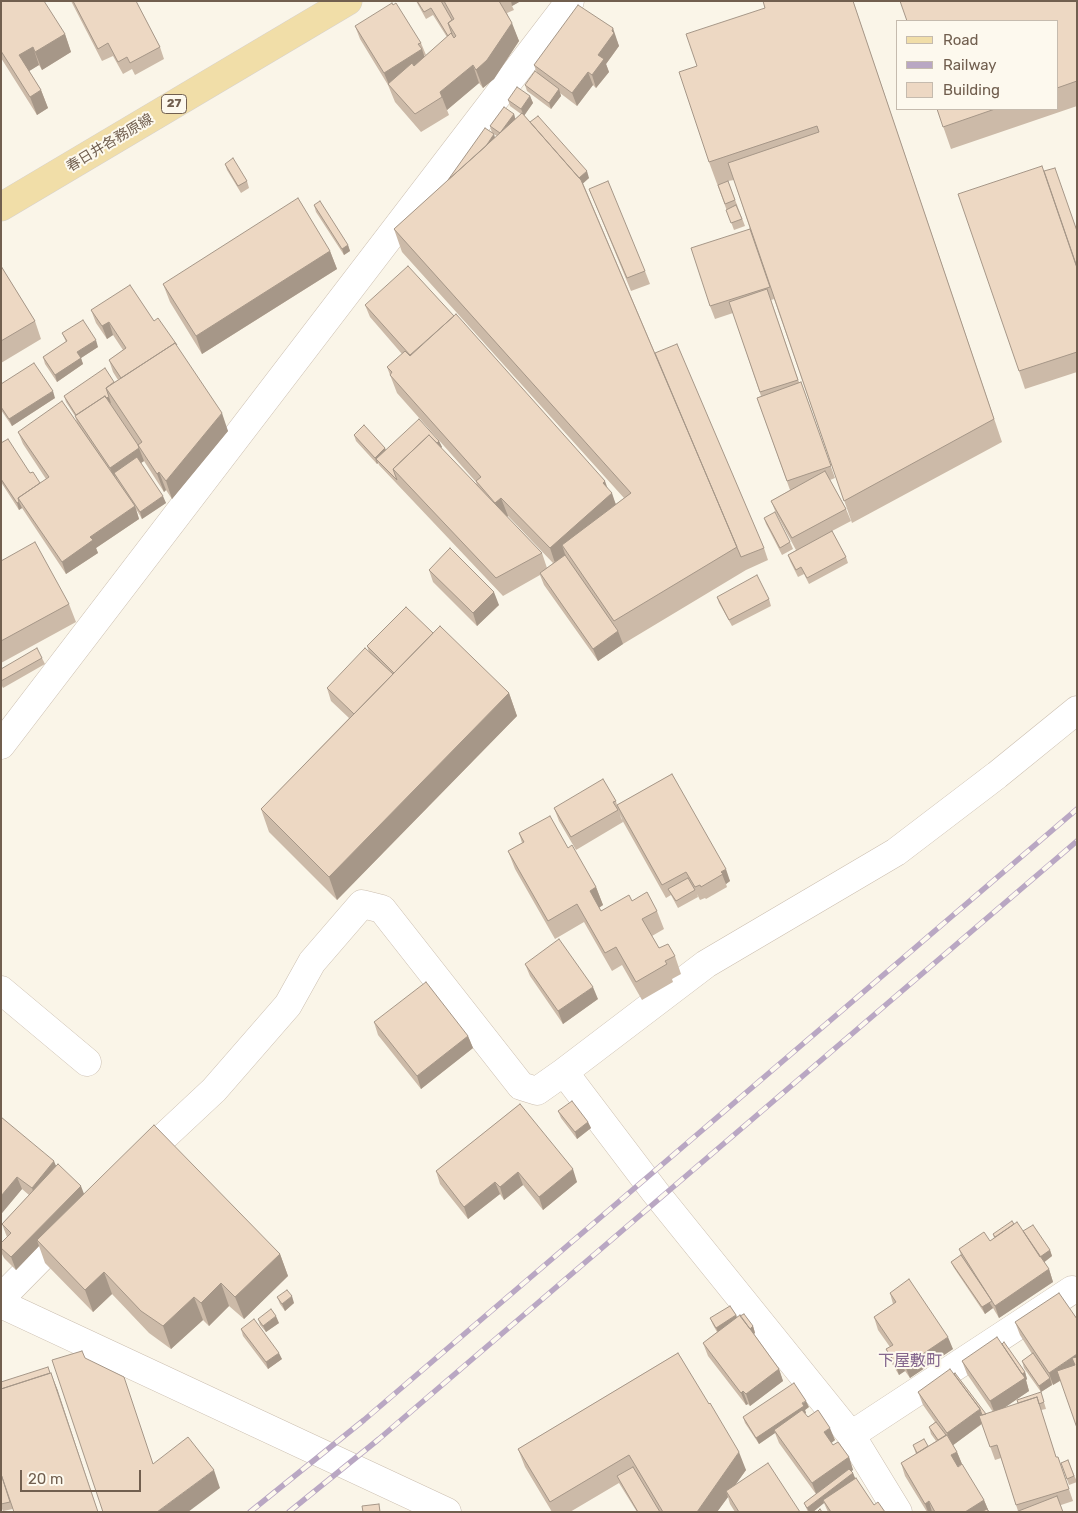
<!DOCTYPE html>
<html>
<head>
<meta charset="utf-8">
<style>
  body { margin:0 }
  #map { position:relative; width:1078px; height:1513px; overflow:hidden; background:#faf5e8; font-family:Rubik,sans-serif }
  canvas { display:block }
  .frame { position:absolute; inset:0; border:2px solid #715f4f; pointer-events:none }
  .legend { position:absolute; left:896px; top:20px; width:162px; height:90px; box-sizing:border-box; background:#fdf9ee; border:1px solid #c5bbae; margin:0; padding:6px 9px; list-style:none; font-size:15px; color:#715f4f }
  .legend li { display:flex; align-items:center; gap:10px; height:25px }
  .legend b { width:25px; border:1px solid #c5bbae }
  .scale { position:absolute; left:20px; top:1470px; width:121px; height:22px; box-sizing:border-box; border:2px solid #715f4f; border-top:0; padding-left:6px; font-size:15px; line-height:18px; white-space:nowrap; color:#715f4f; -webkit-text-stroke:4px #fdf9ee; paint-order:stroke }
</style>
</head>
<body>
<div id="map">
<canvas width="1078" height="1513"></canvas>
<div class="frame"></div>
<ul class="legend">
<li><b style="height:6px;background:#f1dea8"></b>Road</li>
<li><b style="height:6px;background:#b9a7c3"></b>Railway</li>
<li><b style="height:14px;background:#edd8c3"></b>Building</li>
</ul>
<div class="scale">20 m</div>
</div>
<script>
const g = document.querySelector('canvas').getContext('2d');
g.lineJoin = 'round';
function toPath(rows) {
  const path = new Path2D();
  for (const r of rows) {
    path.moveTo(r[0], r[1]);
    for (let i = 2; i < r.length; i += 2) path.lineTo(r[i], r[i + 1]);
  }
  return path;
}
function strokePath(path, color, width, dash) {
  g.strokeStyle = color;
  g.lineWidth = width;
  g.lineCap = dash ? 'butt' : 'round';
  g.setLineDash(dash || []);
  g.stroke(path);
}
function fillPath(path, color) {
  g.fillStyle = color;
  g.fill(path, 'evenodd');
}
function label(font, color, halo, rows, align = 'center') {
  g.font = font + ' Rubik,"Noto Sans JP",sans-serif';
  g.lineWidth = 4;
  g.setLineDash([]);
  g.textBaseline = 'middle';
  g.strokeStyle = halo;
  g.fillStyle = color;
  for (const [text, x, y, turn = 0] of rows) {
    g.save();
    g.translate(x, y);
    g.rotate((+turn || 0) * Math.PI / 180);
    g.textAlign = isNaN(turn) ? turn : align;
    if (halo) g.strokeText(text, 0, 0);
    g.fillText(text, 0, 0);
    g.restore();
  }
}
const street = toPath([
  [1,745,570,1],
  [1,990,87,1062],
  [564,1072,706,964,896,852,997,775,1077,710],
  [138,1161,214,1090,268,1028,288,1005,312,962,362,904,382,909,521,1086,537,1091,564,1072,655,1192,851,1435,898,1512],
  [1,1298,70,1228],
  [1,1304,447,1512],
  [851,1435,1072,1290]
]);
const primary = toPath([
  [1,207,348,1]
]);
strokePath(street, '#cbbeaf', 29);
strokePath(primary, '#d7d2ce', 29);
strokePath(street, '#fff', 28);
strokePath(primary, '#f1dea8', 28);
const rail = toPath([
  [250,1512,364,1420,1077,809],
  [289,1512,379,1439,1077,841]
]);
strokePath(rail, '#b9a7c3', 5.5);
strokePath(rail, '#fdf9ee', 4, [11]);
fillPath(toPath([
  [1,1,65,34,71,52,42,70,39,65,29,71,41,90,48,108,37,115,1,58],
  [71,1,136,1,160,47,164,59,135,75,132,69,123,74,113,56,102,61],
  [416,1,519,2,512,6,514,10,507,13,519,41,494,79,483,88,479,83,447,110,449,115,421,132,395,102,388,85,360,39,355,26,421,43,426,55,424,56,424,57,447,37,433,15,426,19],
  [763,1,853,1,1002,442,852,523,774,299,771,300,799,382,801,382,835,478,830,480,846,509,851,521,832,531,846,557,848,563,809,584,804,574,798,577,790,561,788,555,796,550,776,513,771,501,790,490,757,398,761,396,733,313,715,319,710,306,750,229,734,180,728,181,745,226,734,230,709,162,697,66,765,8],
  [1077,1,1077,106,951,149,937,109,1057,109,1057,21],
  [617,41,619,46,606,64,609,72,596,88,593,85,577,106,560,93,561,96,551,109,527,91,525,85,537,73,534,65,618,41],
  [530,96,533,103,524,115,530,122,589,178,583,183,655,353,764,548,768,560,746,570,623,644,598,661,544,585,540,575,503,596,379,465,378,463,377,464,356,441,354,435,385,448,386,450,439,441,442,447,441,448,477,486,476,482,397,393,387,367,402,354,370,317,365,305,607,488,616,504,624,498,402,252,394,229,497,136,492,133,490,126,514,114,515,119,521,114,510,106,508,100],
  [508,516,553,563,547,568,542,553,507,517],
  [225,164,247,181,249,188,241,193,227,170],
  [1044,171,1077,230,1077,372,1025,389,1019,371],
  [589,189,645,271,650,284,631,291],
  [314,205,348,245,350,251,344,255,316,212],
  [330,251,337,269,202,354,170,302,163,284],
  [1,266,35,321,41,339,1,363],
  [91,310,154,321,228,431,172,499,166,490,164,492,144,461,141,463,166,503,142,519,136,509,139,519,96,548,98,553,66,574,22,508,19,510,1,482,1,443,40,483,46,479,23,444,18,432,77,423,75,416,66,402,64,396,114,382,118,380,113,372,109,360,123,350,113,335,107,339,96,323],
  [62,333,98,347,81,358,83,364,57,382,45,364,43,357,66,342],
  [1,384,55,398,12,426,1,410],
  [764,518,790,542,793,549,782,555,766,524],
  [1,561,69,604,76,622,1,663],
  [429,570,499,605,477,626,433,582],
  [717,597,769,599,771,606,732,626,719,603],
  [433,633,509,693,517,716,337,900,269,832,261,809,349,718,331,701,327,688,369,652,367,646],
  [42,658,45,664,3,688,1,684,1,669],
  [672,774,730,881,726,884,727,887,706,899,705,898,700,900,697,894,698,897,678,908,671,895,666,898,621,818,620,814,623,822,576,850,559,821,554,808,616,801,617,805],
  [519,833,568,848,596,887,603,905,599,908,601,911,632,901,657,911,664,929,652,936,659,948,675,956,681,974,672,979,673,982,642,1000,622,965,612,971,584,922,555,939,515,869,508,851,522,843],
  [525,964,598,999,563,1024,530,976],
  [374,1022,468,1036,473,1048,421,1089,378,1035],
  [520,1104,577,1182,543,1210,523,1185,504,1200,500,1194,468,1219,440,1184,436,1171],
  [558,1111,588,1122,591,1128,577,1139,561,1118],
  [1,1117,56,1166,84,1194,280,1254,288,1276,244,1319,229,1306,209,1326,203,1320,171,1349,149,1333,112,1294,93,1312,45,1263,39,1246,16,1270,4,1258,1,1252,1,1243,7,1237,2,1224,29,1195,22,1189,2,1213,1,1212],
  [1014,1224,1023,1231,1050,1250,1052,1256,1044,1262,1049,1269,1053,1282,999,1318,993,1308,985,1314,954,1268,951,1262,961,1255,959,1249,990,1241,994,1238,993,1234],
  [890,1293,953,1349,910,1378,905,1371,899,1375,891,1362,886,1349,890,1347,878,1330,874,1317,893,1304],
  [277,1297,294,1303,285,1311,280,1304],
  [737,1317,753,1326,755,1333,754,1334,779,1369,783,1381,750,1406,748,1404,746,1405,708,1356,703,1343,717,1332,713,1325,710,1318],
  [258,1319,279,1323,266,1332,260,1325],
  [1015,1322,1060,1381,1053,1385,1052,1383,1052,1385,1041,1392,1024,1368,1022,1361,1032,1354,1020,1335],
  [241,1329,282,1359,268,1369,243,1336],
  [1002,1344,1025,1372,1027,1379,1026,1380,1029,1391,1004,1408,1043,1399,1046,1409,1041,1410,1056,1457,1058,1457,1073,1501,1061,1505,1018,1511,1001,1458,995,1460,982,1424,953,1445,957,1452,962,1464,958,1467,984,1500,989,1512,927,1512,905,1476,901,1463,916,1454,913,1445,928,1446,936,1441,931,1434,929,1427,935,1422,923,1405,918,1392,986,1414,993,1412,967,1374,962,1361],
  [678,1353,746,1470,736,1484,800,1512,735,1512,730,1504,728,1497,717,1512,637,1512,619,1483,570,1512,552,1512,525,1467,518,1449],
  [50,1373,58,1391,13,1509,3,1511,1,1507,1,1382],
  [809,1407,805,1410,806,1413,805,1414,808,1417,835,1440,831,1443,833,1445,849,1457,853,1470,851,1471,853,1473,855,1479,874,1505,885,1512,828,1512,824,1503,813,1512,808,1512,804,1503,816,1494,779,1443,775,1433,759,1444,745,1423,743,1417],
  [1068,1460,1077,1482,1069,1485,1061,1463]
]), '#ccbaa8');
fillPath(toPath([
  [511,1,519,1,519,2,512,6],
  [512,23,519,41,494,79,483,88,476,70],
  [613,28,619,46,606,64,609,72,596,88,592,75,598,55],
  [65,34,71,52,42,70,35,52],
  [33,47,39,65,26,73,19,55],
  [422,49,426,62,389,85,384,73],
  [473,65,479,83,447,110,440,92],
  [588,72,593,85,577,106,572,93],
  [559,89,561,96,551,109,549,103],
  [41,90,48,108,37,115,30,97],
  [530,96,533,103,524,116,521,109],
  [514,114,516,121,500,133],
  [494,134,496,141,456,187],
  [587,171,589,178,578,188,575,181],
  [348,245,350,251,344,255,342,249],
  [330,251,337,269,202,354,196,336],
  [109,322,113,335,107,339,102,326],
  [96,340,98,347,81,358,83,364,57,382,55,375,77,352],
  [53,391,55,398,12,426,9,419],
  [109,397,111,403,80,424,78,417],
  [222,413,228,431,172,499,166,481],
  [439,441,442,447,405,482],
  [139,448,144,461,117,479,114,473,116,480,114,481,110,468],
  [385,448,387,454,376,459,378,463,377,464,375,458],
  [159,472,166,490,164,492,157,474],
  [605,481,610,495,612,493,618,511,562,545,566,557,556,566,550,548],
  [163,496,166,503,142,519,140,512],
  [501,498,508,516,502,521,495,503],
  [19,502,22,508,19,510,17,503],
  [135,506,139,519,96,548,98,553,66,574,62,562,90,537],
  [494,592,499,605,477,626,473,613],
  [618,631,623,644,598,661,593,649],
  [509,693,517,716,337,900,329,877],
  [726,869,730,881,726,884,721,872],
  [596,887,603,905,597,909,590,891],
  [593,987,598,999,563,1024,558,1011],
  [468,1036,473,1048,421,1089,417,1076],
  [588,1122,591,1128,577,1139,575,1132],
  [54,1161,59,1173,36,1201,32,1188],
  [573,1169,577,1182,543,1210,539,1197],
  [518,1172,523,1185,504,1200,500,1187],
  [17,1177,22,1189,2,1213,1,1210,1,1196],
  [495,1182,500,1194,468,1219,464,1207],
  [81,1186,86,1199,37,1240,39,1246,16,1270,11,1257],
  [1050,1250,1052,1256,1042,1264,1039,1257],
  [280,1254,288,1276,244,1319,235,1297],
  [1049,1269,1053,1282,999,1318,995,1306],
  [104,1272,112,1294,93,1312,85,1290],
  [221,1283,229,1306,209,1326,201,1303],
  [292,1296,294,1303,285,1311,282,1304],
  [194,1297,203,1320,171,1349,163,1326],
  [989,1302,993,1308,985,1314,982,1307],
  [736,1315,739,1322,719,1334,716,1328],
  [276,1316,279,1323,266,1332,263,1326],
  [753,1326,755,1333,750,1337,748,1330],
  [948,1337,953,1349,910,1378,905,1366],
  [279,1353,282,1359,268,1369,266,1362],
  [1077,1354,1077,1370,1053,1385,1049,1373],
  [900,1358,905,1371,899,1375,895,1363],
  [779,1369,783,1381,750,1406,746,1394],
  [1025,1372,1027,1379,1026,1380,1029,1391,995,1414,990,1401],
  [51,1373,58,1391,98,1512],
  [1050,1378,1052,1385,1041,1392,1039,1386],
  [743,1391,748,1404,746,1405,741,1393],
  [806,1401,809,1407,805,1410,806,1413,776,1433,774,1430,775,1433,759,1444,756,1438],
  [980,1409,984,1422,952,1446,947,1433],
  [830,1428,835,1440,829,1445,824,1432],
  [739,1452,746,1470,728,1495,726,1491,728,1497,717,1512,697,1512],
  [957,1452,962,1464,955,1468,951,1455],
  [849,1457,853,1470,817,1496,812,1483],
  [214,1470,220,1488,188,1512,157,1512],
  [853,1473,856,1480,823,1500,824,1503,813,1512,809,1512,807,1508],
  [984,1500,989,1512,965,1512],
  [929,1501,932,1512,928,1512,925,1504]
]), '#a69788');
const building = toPath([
  [1,1,44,1,65,34,35,52,33,47,19,55,41,90,30,97,1,51,1,1],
  [73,1,136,1,160,47,130,63,127,57,118,62,108,43,98,49,73,1],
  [417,1,441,1,452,20,448,23,452,34,451,33,448,36,431,8,424,12,417,1],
  [444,1,499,1,512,23,487,60,476,70,473,65,440,92,442,97,415,114,388,84,412,63,414,66,451,33,454,38,456,36,448,23,454,19,444,1],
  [763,1,853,1,994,419,844,501,728,163,819,132,817,126,709,162,679,72,697,66,686,34,765,8,763,1],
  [900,1,1077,1,1077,81,1057,88,1057,21,907,21,900,1],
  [392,3,393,5,396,3,421,43,418,44,422,49,384,73,355,26,392,3],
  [578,5,613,28,612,31,614,33,598,55,604,59,592,75,588,72,572,93,534,65,578,5],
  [535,71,559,89,549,103,525,85,535,71],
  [517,87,530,96,521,109,508,100,517,87],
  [504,107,514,114,500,133,490,126,504,107],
  [937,109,995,109,943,127,937,109],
  [522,113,581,180,737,547,614,621,562,545,631,493,394,229,522,113],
  [538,116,587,171,579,178,530,122,538,116],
  [485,128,494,134,486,146,448,180,485,128],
  [233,158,247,181,238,186,225,164,233,158],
  [1042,166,1077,268,1077,352,1019,371,958,194,1042,166],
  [1055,168,1077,231,1077,267,1044,171,1055,168],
  [608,181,645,271,627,278,589,189,608,181],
  [728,181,735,200,725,204,718,185,728,181],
  [298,198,330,251,196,336,163,284,298,198],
  [320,201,348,245,342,249,314,205,320,201],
  [736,205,742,219,731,223,726,210,736,205],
  [750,229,770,287,710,306,691,248,750,229],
  [1,266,35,321,1,341,1,266],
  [408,266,454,316,410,355,365,305,408,266],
  [130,285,154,321,158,318,177,345,175,343,121,378,109,360,126,348,109,322,102,326,91,310,130,285],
  [767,289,798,380,760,392,729,302,767,289],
  [456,314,605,481,603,483,612,493,550,548,501,498,495,503,476,481,481,477,390,375,392,372,387,367,405,351,410,356,456,314],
  [83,320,96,340,77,352,81,358,55,375,43,357,67,341,62,333,83,320],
  [175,343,222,413,166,481,159,472,157,474,138,445,142,442,106,388,175,343],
  [677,344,764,548,741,557,655,353,677,344],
  [34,363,53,391,9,419,1,407,1,384,34,363],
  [105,368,114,382,106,388,109,397,106,398,105,396,76,415,64,396,105,368],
  [801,382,831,466,787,481,757,398,801,382],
  [105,396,138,445,139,448,110,468,75,416,105,396],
  [62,401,135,506,90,537,93,540,62,562,18,498,49,477,18,432,62,401],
  [419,419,439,441,437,443,429,435,393,469,397,480,376,459,419,419],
  [364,425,385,448,375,458,354,435,364,425],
  [429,435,542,553,496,578,393,469,429,435],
  [8,439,30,473,33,472,40,483,18,498,19,502,17,503,1,479,1,443,8,439],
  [137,457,163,496,140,512,114,473,137,457],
  [825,471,846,509,792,538,771,501,825,471],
  [775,512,790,542,780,548,764,518,775,512],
  [832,531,846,557,807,578,801,567,796,570,788,555,832,531],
  [35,542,69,604,1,641,1,561,35,542],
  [450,548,494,592,473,613,429,570,450,548],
  [565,555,618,631,593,649,540,573,565,555],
  [757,575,769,599,729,620,717,597,757,575],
  [406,607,433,633,394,673,367,646,406,607],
  [440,626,509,693,329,877,261,809,440,626],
  [37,648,42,658,1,681,1,669,37,648],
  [365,648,393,674,354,714,327,688,365,648],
  [672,774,726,869,721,872,723,874,701,887,700,885,695,887,686,872,662,885,617,805,672,774],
  [603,779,616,801,613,802,618,810,571,837,554,808,603,779],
  [550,816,568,848,572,845,596,887,590,891,601,911,629,895,632,901,647,892,657,911,642,919,659,948,668,944,675,956,665,961,667,964,636,982,616,947,605,953,577,904,548,921,508,851,524,842,519,833,550,816],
  [688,878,695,890,676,901,668,889,688,878],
  [559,939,593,987,558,1011,525,964,559,939],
  [426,982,468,1036,417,1076,374,1022,426,982],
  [572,1101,588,1122,575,1132,558,1111,572,1101],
  [520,1104,573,1169,539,1197,518,1172,500,1187,495,1182,464,1207,436,1171,520,1104],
  [1,1117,54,1161,32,1188,17,1177,1,1196,1,1117],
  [154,1125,280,1254,235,1297,221,1283,201,1303,194,1297,163,1326,141,1311,104,1272,85,1290,37,1240,154,1125],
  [58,1164,81,1186,11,1257,1,1248,1,1243,11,1233,2,1224,58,1164],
  [1012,1221,1014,1224,995,1237,993,1234,1012,1221],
  [1017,1222,1049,1269,995,1306,959,1249,984,1232,990,1241,1017,1222],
  [1033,1225,1050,1250,1040,1257,1023,1231,1033,1225],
  [961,1255,992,1301,982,1307,951,1262,961,1255],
  [909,1279,948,1337,905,1366,900,1358,895,1363,886,1349,893,1345,874,1317,896,1302,890,1293,909,1279],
  [287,1290,292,1296,282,1304,277,1297,287,1290],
  [1059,1293,1077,1319,1077,1354,1049,1373,1015,1322,1059,1293],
  [730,1306,736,1315,716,1328,710,1318,730,1306],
  [271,1309,276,1316,263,1326,258,1319,271,1309],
  [744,1314,753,1326,750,1329,740,1316,744,1314],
  [740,1315,779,1369,746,1394,743,1391,741,1393,703,1343,740,1315],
  [254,1319,279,1353,266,1362,241,1329,254,1319],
  [997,1337,1025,1378,990,1401,962,1361,997,1337],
  [1004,1342,1025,1372,1022,1374,1002,1344,1004,1342],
  [82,1351,85,1358,124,1377,153,1464,188,1437,214,1470,157,1512,103,1512,52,1360,82,1351],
  [678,1353,709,1404,710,1403,739,1452,697,1512,663,1512,629,1455,550,1502,518,1449,678,1353],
  [1033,1353,1050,1378,1039,1386,1022,1361,1033,1353],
  [1077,1357,1077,1428,1057,1371,1075,1365,1072,1358,1077,1357],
  [48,1367,50,1373,1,1389,1,1382,48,1367],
  [950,1369,980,1409,947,1433,918,1392,950,1369],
  [51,1373,98,1512,14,1512,1,1474,1,1389,51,1373],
  [955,1373,986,1414,982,1415,980,1409,954,1374,955,1373],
  [794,1383,806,1401,802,1403,804,1406,756,1438,743,1417,794,1383],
  [1041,1392,1044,1402,1039,1404,1037,1397,1018,1403,1017,1400,1041,1392],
  [1037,1397,1056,1457,1058,1457,1069,1489,1016,1505,997,1445,990,1447,979,1416,1037,1397],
  [802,1410,808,1417,818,1410,830,1428,824,1432,833,1445,838,1442,849,1457,812,1483,774,1430,802,1410],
  [936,1422,946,1435,938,1440,929,1427,936,1422],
  [947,1435,957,1452,951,1455,958,1467,962,1464,984,1500,965,1512,935,1512,929,1501,925,1504,901,1463,947,1435],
  [924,1439,928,1446,917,1453,913,1445,924,1439],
  [1068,1460,1074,1476,1067,1479,1061,1463,1068,1460],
  [768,1463,800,1512,739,1512,726,1491,768,1463],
  [633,1467,660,1512,638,1512,617,1476,633,1467],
  [849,1469,853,1473,807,1508,804,1503,849,1469],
  [1,1474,10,1502,1,1504,1,1474],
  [856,1478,874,1505,878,1502,885,1512,831,1512,823,1500,856,1478],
  [1057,1496,1063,1512,1016,1512,1057,1496],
  [379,1504,380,1512,363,1512,362,1506,379,1504],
  [820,1509,822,1512,817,1512,820,1509],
  [987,1509,989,1512,981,1512,987,1509]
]);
fillPath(building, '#edd8c3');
strokePath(building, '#a69788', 1);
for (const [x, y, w] of [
  [174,104,25]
]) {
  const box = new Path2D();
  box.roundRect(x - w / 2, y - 9.5, w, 19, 4);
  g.fillStyle = '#fdf9ee';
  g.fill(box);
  strokePath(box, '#715f4f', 1);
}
label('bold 12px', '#715f4f', null, [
  ["27",174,104]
]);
label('14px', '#715f4f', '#fdf9ee', [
  ["春日井各務原線",110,143,-31]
]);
label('16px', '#84668d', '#fdf9ee', [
  ["下屋敷町",910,1361]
]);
</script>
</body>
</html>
